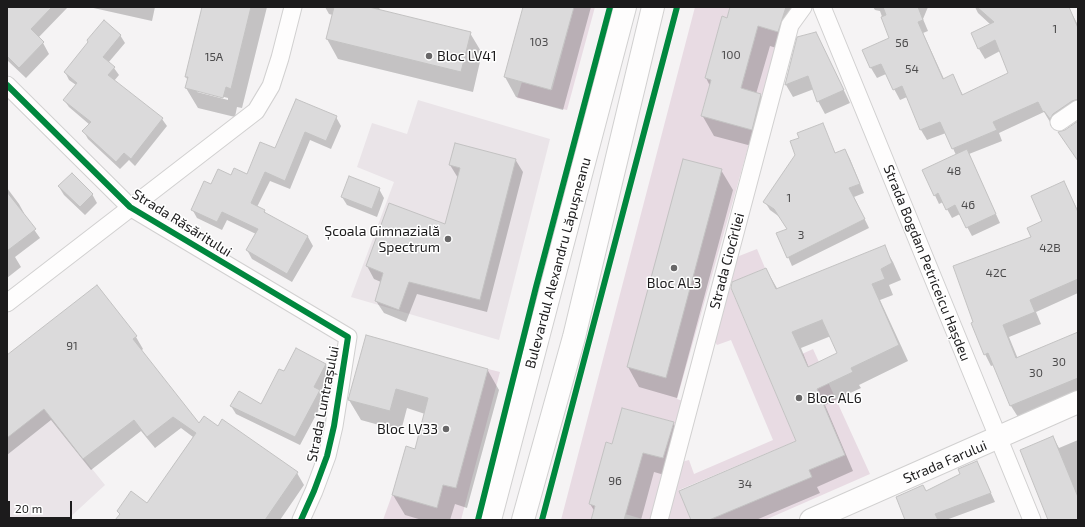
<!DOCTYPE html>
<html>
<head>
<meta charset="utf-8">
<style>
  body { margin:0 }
  #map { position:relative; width:1085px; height:527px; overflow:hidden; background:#f5f3f4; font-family:"Exo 2",sans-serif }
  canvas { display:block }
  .frame { position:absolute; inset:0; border:8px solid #1c1b1c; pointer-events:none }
  .scale { position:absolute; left:8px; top:501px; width:64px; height:18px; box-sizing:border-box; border:2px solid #1c1b1c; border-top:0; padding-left:5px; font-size:12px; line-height:14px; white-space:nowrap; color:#1c1b1c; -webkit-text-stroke:3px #fff; paint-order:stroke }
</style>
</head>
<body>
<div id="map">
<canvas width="1085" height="527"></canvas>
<div class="frame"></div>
<div class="scale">20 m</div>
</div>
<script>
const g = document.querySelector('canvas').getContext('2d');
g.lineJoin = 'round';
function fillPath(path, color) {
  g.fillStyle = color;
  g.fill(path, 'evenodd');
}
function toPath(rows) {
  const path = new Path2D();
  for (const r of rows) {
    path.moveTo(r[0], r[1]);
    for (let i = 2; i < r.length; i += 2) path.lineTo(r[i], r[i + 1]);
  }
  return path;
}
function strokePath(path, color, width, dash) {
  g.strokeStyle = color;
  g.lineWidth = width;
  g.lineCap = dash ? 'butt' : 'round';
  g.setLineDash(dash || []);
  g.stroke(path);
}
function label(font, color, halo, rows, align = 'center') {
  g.font = font + ' "Exo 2",sans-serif';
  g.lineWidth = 3;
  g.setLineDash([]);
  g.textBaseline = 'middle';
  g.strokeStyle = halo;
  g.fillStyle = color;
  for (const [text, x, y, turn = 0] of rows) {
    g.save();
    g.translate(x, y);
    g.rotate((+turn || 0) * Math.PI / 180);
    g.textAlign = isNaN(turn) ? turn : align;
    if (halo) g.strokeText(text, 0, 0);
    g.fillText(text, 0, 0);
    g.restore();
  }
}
fillPath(toPath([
  [418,100,550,139,499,340,351,297,394,182,357,167,372,123,407,134],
  [7,389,44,409,105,485,67,520,7,520]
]), '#eae4e8');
fillPath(toPath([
  [574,7,595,7,567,110,517,98,522,82,552,90],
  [695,7,730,7,727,18,722,17,705,78,711,80,701,115,753,130,677,399,683,401,652,520,646,520,625,514,643,453,663,458,674,422,622,408,612,444,607,442,589,504,595,506,591,520,561,520],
  [758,26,779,32,763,95,741,88],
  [757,249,765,268,729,284,796,441,679,490,691,520,666,520,681,462,689,460,694,474,773,440,731,340,717,345,715,342,734,258],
  [813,349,870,474,765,520,709,520,811,477,809,470,845,455,802,354],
  [488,369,500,372,461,520,383,520,392,495,437,507,443,485,456,488]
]), '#e8dbe3');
fillPath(toPath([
  [7,7,68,7,38,38,43,43,49,54,26,78,7,60],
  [89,7,155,7,152,21],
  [203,7,267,7,242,108,237,107,235,117,198,108,186,88,188,81,186,77],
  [197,90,228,98,228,100,197,92],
  [325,7,380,7,379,10,470,33,482,53,473,92,338,59,327,39,333,15,329,14],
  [524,7,591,7,563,110,516,97,505,77],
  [731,7,795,7,789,52,770,46,756,94,761,95,772,115,763,149,714,136,702,115,710,86,706,78],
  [873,7,928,7,923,19,928,31,923,33,944,79,953,76,963,95,1010,73,1000,51,985,59,979,49,972,34,991,25,978,13,975,7,1066,7,1071,12,1078,25,1078,111,1056,129,1051,121,1050,122,1044,112,999,133,1002,141,969,154,1000,223,972,236,960,214,952,218,943,202,939,204,923,170,956,155,946,133,927,140,921,130,907,97,900,100,886,74,877,78,871,68,863,50,890,39,880,11,875,10],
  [120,35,125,43,108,63,114,68,119,75,114,81,162,119,167,126,135,166,129,160,120,169,88,139,84,132,90,125,69,107,64,100,76,85,69,80,65,72],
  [822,45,850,103,825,114,818,101,814,89,793,97,786,85],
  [296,100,336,117,341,126,331,149,310,140,290,189,270,181,257,207,264,210,266,214,308,237,313,246,292,282,252,259,247,250,256,234,227,220,222,230,197,218,192,209,211,186,232,177,247,175,276,149],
  [822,124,835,154,845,150,850,159,864,193,854,197,869,228,792,266,778,234,788,230,781,218,770,210,765,202,796,155,801,138],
  [515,159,523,172,487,312,417,294,406,322,384,313,376,301,381,282,374,279,367,266,446,226,458,178,450,165],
  [684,160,721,170,733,190,677,398,639,387,628,367],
  [1064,182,1078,211,1078,293,1036,312,1041,324,1009,337,1018,359,1078,333,1078,392,1018,417,1011,406,994,365,991,366,985,354,1033,237,1043,222],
  [59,187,92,194,97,203,85,215,64,195],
  [7,188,19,204,24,213,23,214,40,238,15,257,21,267,7,278],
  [379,189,384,198,377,217,347,205,342,197],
  [884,247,893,262,901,280,889,285,893,295,880,300,908,361,859,385,861,388,825,405,853,471,817,487,820,493,756,520,692,520,798,442,766,269,778,290],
  [831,336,839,353,809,368,801,348],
  [97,286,136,337,143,349,141,351,199,425,218,427,297,473,304,485,280,520,117,520,120,515,118,511,147,504,193,437,181,428,155,448,141,431,91,470,51,420,7,455,7,356],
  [367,336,487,369,499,390,467,508,455,504,450,520,422,520,405,515,393,495,415,450,425,414,407,408,401,431,361,420,349,400],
  [296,350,326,365,331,374,320,393,324,400,300,445,236,414,231,406,261,406,284,372],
  [673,423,685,443,675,478,654,472,641,520,642,520,592,520,595,512,590,504,612,445],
  [1053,437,1059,448,1078,440,1078,520,1053,520],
  [977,462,995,502,946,520,906,520,926,492,962,475]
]), '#0003');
const building = toPath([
  [7,7,52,7,31,29,44,42,19,68,7,56,7,7],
  [202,7,251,7,231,89,226,87,223,98,185,88,188,77,185,77,202,7],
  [334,7,369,7,471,32,461,72,326,39,334,7],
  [523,7,574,7,551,90,504,77,523,7],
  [730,7,786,7,778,32,758,26,741,88,761,94,752,130,701,116,711,80,705,78,722,16,727,18,730,7],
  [883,7,918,7,923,20,918,22,943,79,953,74,962,95,1008,73,995,40,978,49,971,33,994,22,977,7,1069,7,1078,28,1078,99,1072,101,1053,114,1050,119,1044,111,1043,112,1038,102,993,122,997,130,952,149,940,122,920,130,902,86,893,90,881,64,870,68,862,50,889,38,881,17,886,15,883,7],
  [104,20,121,35,103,57,115,67,108,75,163,118,131,159,124,153,116,162,82,131,91,122,63,100,77,83,64,72,88,42,87,40,104,20],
  [816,32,844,90,817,102,808,76,785,85,797,37,816,32],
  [296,99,337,116,326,141,305,132,285,181,265,172,251,203,265,210,264,212,308,236,287,274,246,250,258,229,222,212,217,222,191,210,204,181,211,184,218,169,231,175,234,168,247,174,260,142,275,148,296,99],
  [1078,121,1078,161,1058,132,1065,130,1078,121],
  [823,123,835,153,845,149,860,184,849,188,865,219,787,258,776,233,787,229,774,209,763,202,795,155,790,141,799,138,797,133,823,123],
  [455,143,516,159,480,300,409,282,399,310,375,301,383,273,366,266,389,203,445,224,460,168,449,165,455,143],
  [967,149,996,214,966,228,955,205,946,210,938,193,934,196,922,170,967,149],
  [683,159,722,169,666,378,627,367,683,159],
  [72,173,93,194,80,207,58,186,72,173],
  [349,176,380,188,372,209,341,197,349,176],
  [1064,181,1078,212,1078,279,1030,300,1035,312,1003,325,1016,358,1078,332,1078,378,1010,406,988,353,984,355,971,323,973,322,953,266,1031,237,1027,228,1042,221,1031,196,1064,181],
  [7,192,36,229,7,251,7,192],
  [885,245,892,263,881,269,885,279,872,284,899,345,851,368,853,372,817,389,845,455,809,470,812,477,709,520,691,520,679,491,796,441,731,288,732,282,766,268,776,289,885,245],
  [822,320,837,353,808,367,792,332,822,320],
  [97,285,137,336,133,339,199,423,204,416,218,426,222,419,298,472,265,520,115,520,120,514,117,511,131,491,147,503,196,433,173,417,147,437,134,420,83,459,44,409,7,438,7,355,97,285],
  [366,335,488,369,456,488,443,485,437,508,392,495,406,446,415,449,428,398,396,389,390,411,348,400,366,335],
  [296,348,326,364,314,387,320,390,295,437,230,406,239,391,261,404,279,369,284,371,296,348],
  [622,408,674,422,663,458,643,453,624,520,591,520,595,506,589,504,606,442,612,444,622,408],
  [1053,436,1078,497,1078,520,1048,520,1020,450,1053,436],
  [977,461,991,493,935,514,938,520,905,520,896,497,923,485,926,491,960,474,958,469,977,461]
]);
fillPath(building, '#dbdadb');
strokePath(building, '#c3c2c2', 1);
const street = toPath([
  [822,7,1032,520],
  [7,85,130,207,348,337,334,426,327,456,314,491,301,520],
  [1059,122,1078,109],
  [7,303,256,111,271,86,280,58,293,7],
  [659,520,790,25,803,7]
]);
const secondary = toPath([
  [811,520,1078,402]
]);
const primary = toPath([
  [490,520,625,7],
  [523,520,574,337,653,7]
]);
strokePath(street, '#d1d0d0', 19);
strokePath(secondary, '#d1d0d0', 24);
strokePath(primary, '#d1d0d0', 24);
strokePath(street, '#fefdfd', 17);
strokePath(secondary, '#fefdfd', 22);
strokePath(primary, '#fefdfd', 22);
strokePath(toPath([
  [7,85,130,207,348,337,334,426,327,456,314,491,301,520],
  [478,520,536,287,610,7],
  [542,520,677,7]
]), '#00873e', 6);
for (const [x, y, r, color] of [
  [429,56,4,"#686768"],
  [448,239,4,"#686768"],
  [674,268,4,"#686768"],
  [799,398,4,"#686768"],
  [446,429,4,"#686768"]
]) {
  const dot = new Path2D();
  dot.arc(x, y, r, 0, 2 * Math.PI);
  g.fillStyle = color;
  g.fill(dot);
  strokePath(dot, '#fff', 1.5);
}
label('12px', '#4c4b4c', null, [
  ["1",1055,29],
  ["103",539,42],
  ["56",902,43],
  ["100",731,55],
  ["15A",214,57],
  ["54",912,69],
  ["48",954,171],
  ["1",789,198],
  ["46",968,205],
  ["3",801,235],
  ["42B",1050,248],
  ["42C",996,273],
  ["91",72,346],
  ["30",1059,362],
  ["30",1036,373],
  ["96",615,481],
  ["34",745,484]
]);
label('14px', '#1c1b1c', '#fff', [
  ["Bloc LV41",437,56],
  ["Școala Gimnazială",440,231,"right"],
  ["Spectrum",440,247,"right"],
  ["Bloc AL3",674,283,"center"],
  ["Bloc AL6",807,398],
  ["Bloc LV33",438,429,"right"]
], 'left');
label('14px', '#1c1b1c', '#fff', [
  ["Strada Răsăritului",182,223,32],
  ["Strada Ciocîrliei",727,261,-75],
  ["Bulevardul Alexandru Lăpușneanu",558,263,-75],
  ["Strada Bogdan Petriceicu Hașdeu",927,263,68],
  ["Strada Luntrașului",323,404,-79],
  ["Strada Farului",945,462,-23]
]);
</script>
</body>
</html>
